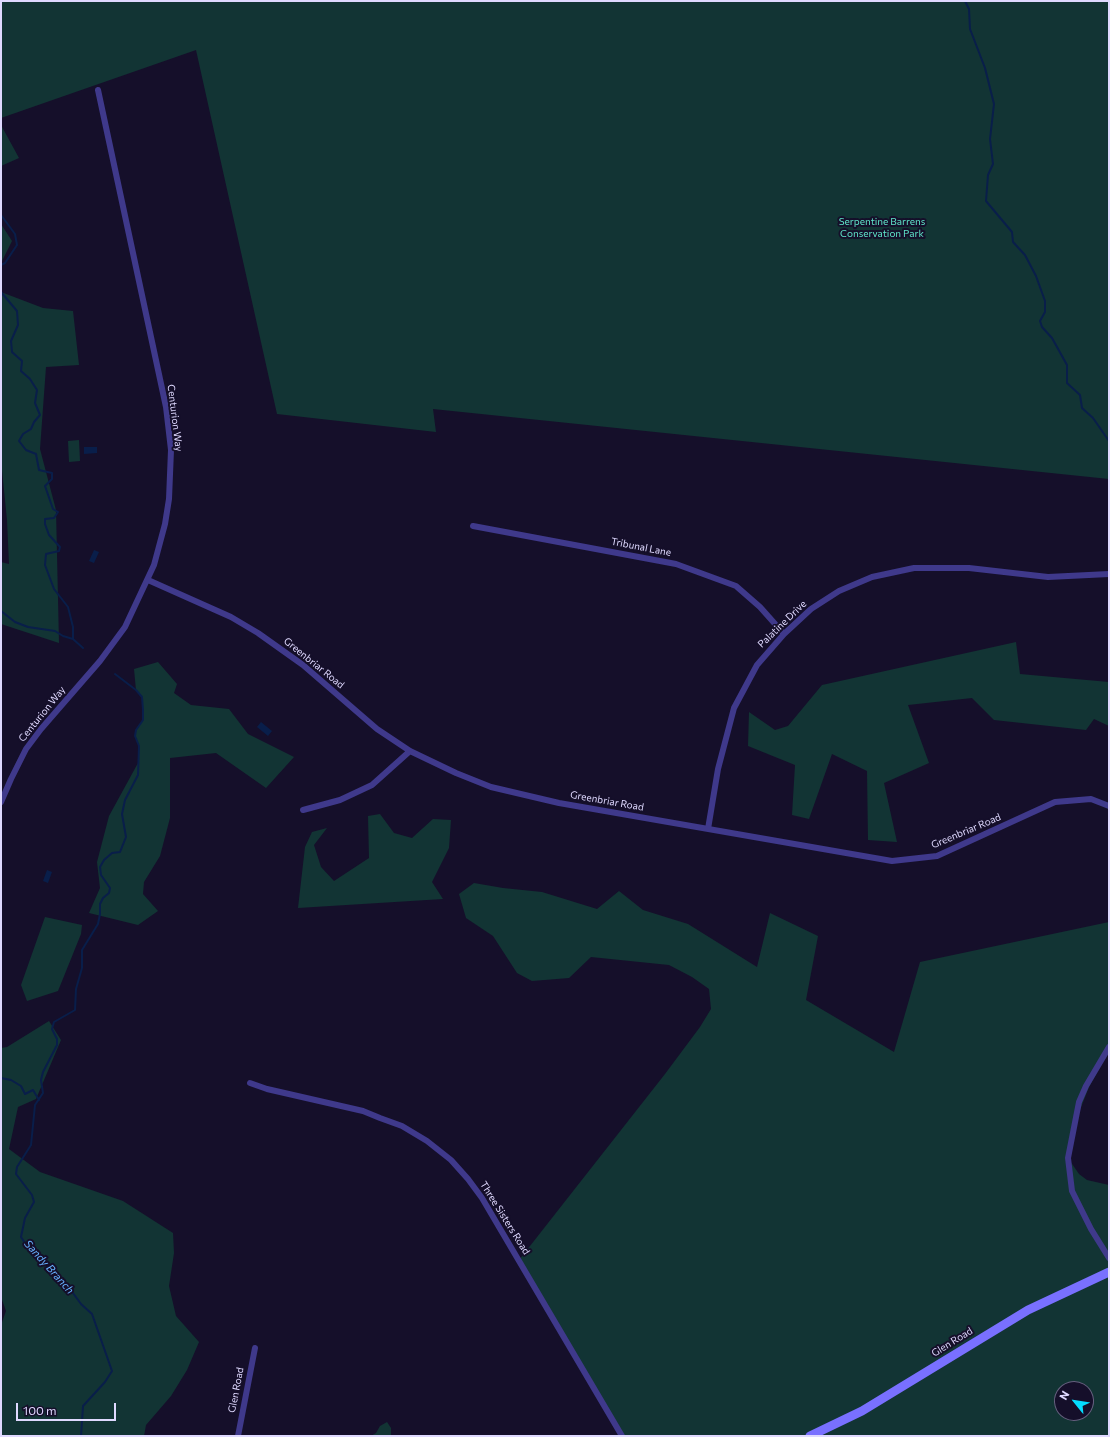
<!DOCTYPE html>
<html>
<head>
<meta charset="utf-8">
<style>
  body { margin:0 }
  #map { position:relative; width:1110px; height:1437px; overflow:hidden; background:#150f2a; font-family:Commissioner,sans-serif }
  canvas { display:block }
  .frame { position:absolute; inset:0; border:2px solid #dfd9ff; pointer-events:none }
  .north { position:absolute; left:1054px; top:1381px; width:40px; height:40px; box-sizing:border-box; background:#150f2a; border:1px solid #66607f; border-radius:50%; rotate:300deg; font-size:11px; font-weight:700; line-height:16px; text-align:center; color:#dfd9ff }
  .north::after { content:''; display:block; margin:auto; width:14px; height:18px; background:#05dcff; clip-path:polygon(50% 0,100% 100%,50% 72%,0 100%) }
  .scale { position:absolute; left:16px; top:1403px; width:100px; height:18px; box-sizing:border-box; border:2px solid #dfd9ff; border-top:0; padding-left:5px; font-size:12px; line-height:14px; white-space:nowrap; color:#dfd9ff; -webkit-text-stroke:3px #150f2a; paint-order:stroke }
</style>
</head>
<body>
<div id="map">
<canvas width="1110" height="1437"></canvas>
<div class="frame"></div>
<div class="north">N</div>
<div class="scale">100 m</div>
</div>
<script>
const g = document.querySelector('canvas').getContext('2d');
g.lineJoin = 'round';
function fillPath(path, color) {
  g.fillStyle = color;
  g.fill(path, 'evenodd');
}
function toPath(rows) {
  const path = new Path2D();
  for (const r of rows) {
    path.moveTo(r[0], r[1]);
    for (let i = 2; i < r.length; i += 2) path.lineTo(r[i], r[i + 1]);
  }
  return path;
}
function strokePath(path, color, width, dash) {
  g.strokeStyle = color;
  g.lineWidth = width;
  g.lineCap = dash ? 'butt' : 'round';
  g.setLineDash(dash || []);
  g.stroke(path);
}
function label(font, color, halo, rows, align = 'center') {
  g.font = font + ' Commissioner,sans-serif';
  g.lineWidth = 4;
  g.setLineDash([]);
  g.textBaseline = 'middle';
  g.strokeStyle = halo;
  g.fillStyle = color;
  for (const [text, x, y, turn = 0] of rows) {
    g.save();
    g.translate(x, y);
    g.rotate((+turn || 0) * Math.PI / 180);
    g.textAlign = isNaN(turn) ? turn : align;
    if (halo) g.strokeText(text, 0, 0);
    g.fillText(text, 0, 0);
    g.restore();
  }
}
fillPath(toPath([
  [1,1,1109,1,1109,479,433,409,436,432,277,414,196,50,1,118],
  [1,125,19,158,1,166],
  [1,224,12,241,1,263],
  [1,292,43,308,73,311,79,365,46,367,40,449,56,510,59,643,1,624,1,562,9,564,7,520,1,460],
  [79,440,80,461,69,462,68,441],
  [1016,642,1020,674,1109,682,1109,726,1094,719,1086,730,994,720,972,698,908,705,929,763,884,783,897,842,868,840,867,771,832,754,809,819,792,815,795,765,748,746,749,712,775,730,788,726,822,685],
  [158,662,177,684,174,693,191,705,229,709,248,734,294,757,266,788,216,753,170,758,170,818,160,856,144,882,143,894,158,911,138,925,89,913,100,888,97,862,109,816,138,763,139,746,135,736,136,730,143,720,143,710,142,697,136,690,134,669],
  [380,814,394,833,412,838,433,819,451,820,449,848,432,882,443,899,298,908,305,847,312,832,327,828,314,845,321,867,334,881,369,858,368,816],
  [474,883,503,888,542,892,597,909,619,891,643,910,688,924,757,967,770,913,818,936,806,1000,894,1052,920,962,1109,922,1109,1051,1089,1087,1073,1128,1068,1158,1079,1174,1087,1180,1109,1185,1109,1436,622,1436,519,1260,665,1074,700,1027,711,1009,709,989,692,977,669,965,591,957,569,978,532,981,517,973,493,936,466,918,459,894],
  [1062,1389,1086,1389,1086,1413,1062,1413],
  [45,917,82,925,81,934,58,991,27,1001,21,985],
  [49,1021,61,1040,36,1099,18,1107,9,1149,40,1172,123,1201,173,1233,174,1253,169,1286,176,1316,199,1342,187,1370,171,1396,146,1425,144,1436,1,1436,1,1325,6,1311,1,1297,1,1048,7,1047],
  [387,1422,391,1428,391,1436,371,1436,376,1433,380,1426]
]), '#123434');
fillPath(toPath([
  [84,447,97,447,97,453,84,454],
  [94,550,99,552,94,563,89,561],
  [261,722,272,731,268,736,257,727],
  [47,870,52,872,48,883,43,881]
]), '#091e4a');
strokePath(toPath([
  [965,1,969,9,970,29,985,68,994,104,990,139,993,164,988,175,986,201,1012,232,1013,242,1025,255,1036,276,1045,301,1045,312,1040,321,1042,327,1052,338,1067,365,1067,383,1080,395,1082,408,1093,418,1109,441],
  [1,215,15,234,17,245,5,263,1,265],
  [1,292,17,311,18,325,11,341,12,352,22,361,21,371,30,379,37,390,35,403,40,415,34,422,31,429,23,434,19,441,26,450,36,454,39,470,52,473,52,479,45,486,53,509,58,512,54,518,45,519,45,524,49,535,60,547,59,551,46,554,45,565,54,589,68,607,73,627,73,639],
  [1,611,15,622,28,627,55,631,63,636,73,639,83,648],
  [1,1078,11,1080,21,1086,25,1094,33,1090,39,1100],
  [81,1436,83,1406,105,1382,112,1371,92,1314,81,1304,65,1282,27,1246,21,1237,25,1218,34,1202,32,1195,16,1174,17,1167,31,1145,35,1105,43,1093,41,1080,43,1072,57,1045,57,1039,52,1029,54,1022,75,1010,76,989,82,968,82,950,98,924,100,914,100,904,103,898,109,893,110,888,101,875,100,867,104,860,112,853,120,852,126,837,122,814,125,800,138,775,139,746,135,736,136,730,143,720,143,710,142,697,136,690,115,674]
]), '#091e4a', 2);
strokePath(toPath([
  [473,526,676,564,736,586,760,607,784,634],
  [148,580,231,617,258,633,303,665,377,729,410,751,456,773,491,787,559,803,892,861,937,856,1055,802,1091,799,1109,806],
  [1,802,11,779,26,749,41,729,100,661,125,627,154,565,165,524,169,499,171,450,166,407,98,90],
  [303,810,340,800,372,785,410,751],
  [708,829,718,769,734,708,757,665,784,634,811,609,839,591,872,577,914,568,969,568,1048,577,1109,574],
  [1109,1047,1086,1086,1079,1102,1068,1158,1072,1191,1091,1229,1109,1258],
  [250,1083,267,1089,363,1111,380,1118,402,1126,427,1141,451,1160,468,1179,482,1198,622,1436],
  [238,1436,255,1348]
]), '#3f398b', 6);
strokePath(toPath([
  [810,1436,862,1411,1028,1310,1109,1272]
]), '#7970ff', 9);
label('10px', '#5fe5c9', '#150f2a', [
  ["Serpentine Barrens",882,222],
  ["Conservation Park",882,234]
]);
label('10px', '#dfd9ff', '#150f2a', [
  ["Centurion Way",175,418,83],
  ["Tribunal Lane",641,547,11],
  ["Palatine Drive",782,624,-44],
  ["Greenbriar Road",314,663,39],
  ["Centurion Way",42,714,-51],
  ["Greenbriar Road",607,801,10],
  ["Greenbriar Road",966,831,-23],
  ["Three Sisters Road",505,1218,58],
  ["Glen Road",952,1342,-32],
  ["Glen Road",236,1390,-79]
]);
label('italic 11px', '#67b2ff', '#150f2a', [
  ["Sandy Branch",49,1267,48]
]);
</script>
</body>
</html>
